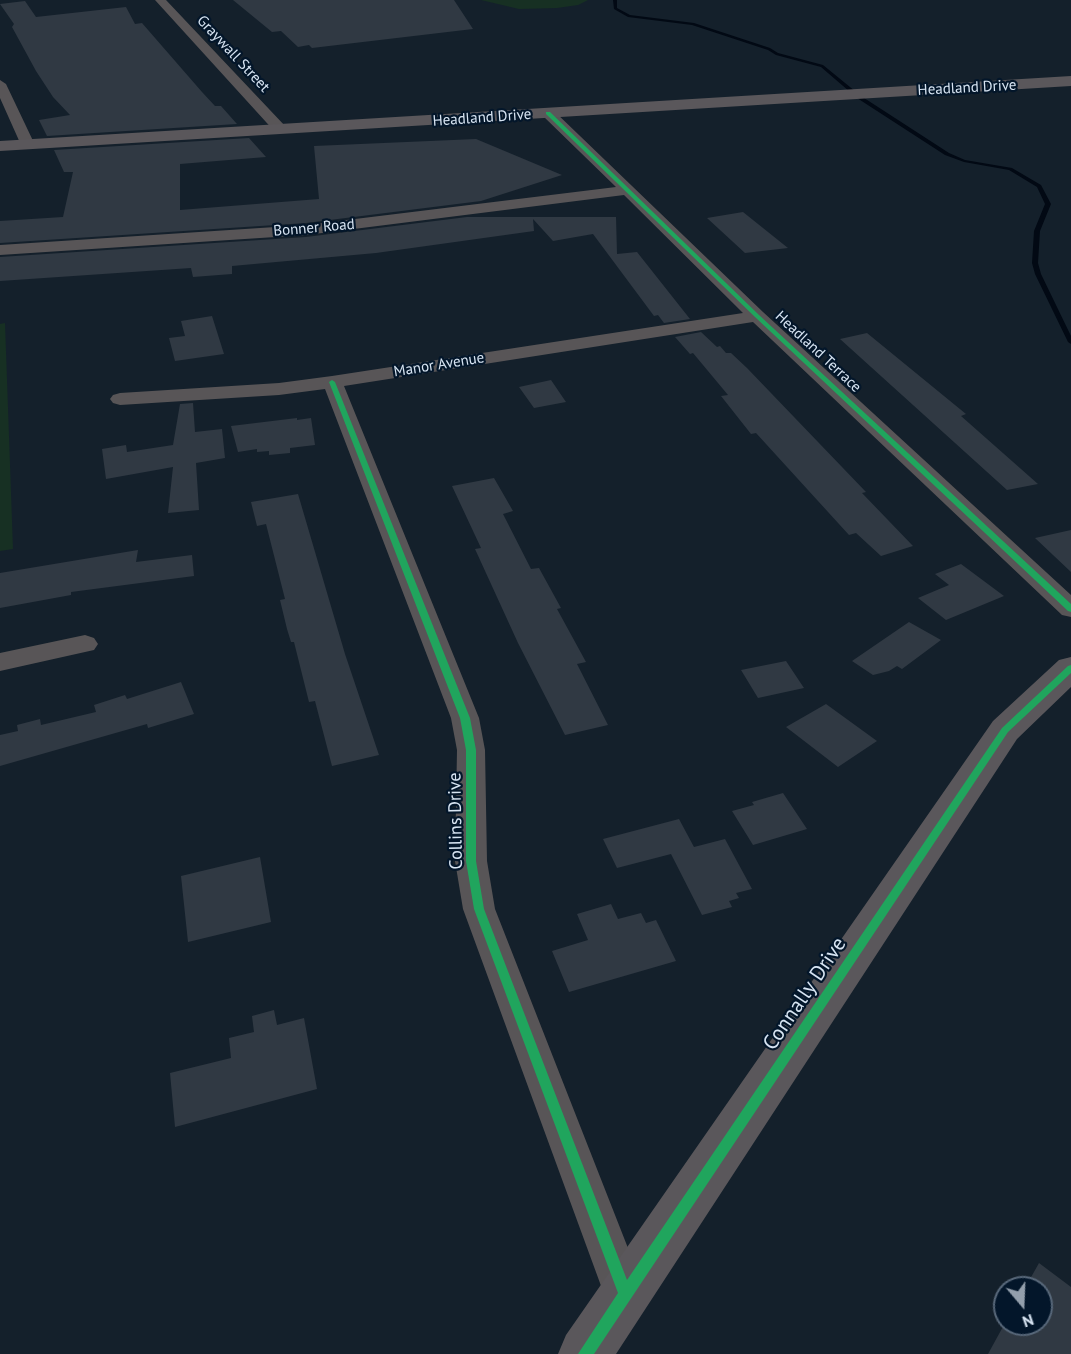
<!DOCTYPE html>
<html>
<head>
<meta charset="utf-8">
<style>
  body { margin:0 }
  #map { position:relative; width:1071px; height:1354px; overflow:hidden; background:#14202b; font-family:"PT Sans",sans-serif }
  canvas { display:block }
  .north { position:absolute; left:993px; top:1276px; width:60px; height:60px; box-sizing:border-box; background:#03162a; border:2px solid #58687a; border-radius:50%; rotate:161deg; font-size:16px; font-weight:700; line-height:24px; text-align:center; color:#d7e4f2 }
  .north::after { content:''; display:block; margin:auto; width:21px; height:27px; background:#939fac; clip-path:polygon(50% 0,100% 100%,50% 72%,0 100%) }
</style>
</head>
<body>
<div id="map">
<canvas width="1071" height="1354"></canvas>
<div class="north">N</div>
</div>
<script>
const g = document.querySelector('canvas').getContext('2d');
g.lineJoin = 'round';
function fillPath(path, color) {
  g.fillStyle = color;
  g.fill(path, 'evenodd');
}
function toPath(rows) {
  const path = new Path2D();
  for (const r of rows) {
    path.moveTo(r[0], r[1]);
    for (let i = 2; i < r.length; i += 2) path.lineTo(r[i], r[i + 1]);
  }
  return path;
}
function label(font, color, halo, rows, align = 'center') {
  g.font = font + ' "PT Sans",sans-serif';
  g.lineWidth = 4.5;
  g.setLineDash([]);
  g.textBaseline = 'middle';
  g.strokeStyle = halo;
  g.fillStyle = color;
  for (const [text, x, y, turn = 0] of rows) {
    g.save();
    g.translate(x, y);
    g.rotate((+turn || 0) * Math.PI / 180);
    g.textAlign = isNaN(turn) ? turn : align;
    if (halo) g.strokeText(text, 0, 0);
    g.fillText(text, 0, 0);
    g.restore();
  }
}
fillPath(toPath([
  [481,0,588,0,578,5,557,8,519,9],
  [5,323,13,549,0,551,0,324]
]), '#173023');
fillPath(toPath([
  [613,0,617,0,617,8,630,15,694,23,770,48,778,53,823,65,861,96,949,153,965,160,1012,168,1041,185,1051,204,1040,231,1038,263,1041,274,1071,336,1071,344,1068,342,1035,274,1032,263,1034,231,1045,204,1037,187,1009,170,964,162,945,155,857,98,821,67,776,55,768,50,692,25,628,17,614,9,613,0]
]), '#020914');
fillPath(toPath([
  [233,0,454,0,473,29,312,48,309,45,298,47,281,31,272,32],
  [25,1,36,17,126,7,135,24,142,23,202,92,215,106,221,106,237,124,47,136,39,120,70,115,53,97,36,71,12,27,14,24,0,4],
  [249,138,266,157,180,164,180,210,319,199,314,146,476,139,562,175,481,201,306,223,0,243,0,221,63,217,73,172,64,172,54,150],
  [743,212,788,248,745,253,707,218],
  [467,217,616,217,617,254,637,252,690,319,664,323,658,315,654,316,593,234,553,241,533,219,534,231,376,253,232,266,232,274,193,277,191,268,0,281,0,257,306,237],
  [212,316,224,354,175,361,169,338,185,336,181,321],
  [701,332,717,347,720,346,726,353,731,353,747,368,866,492,862,493,913,546,881,556,856,533,849,535,756,433,751,434,721,396,728,395,693,353,690,354,675,337],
  [867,333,966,414,961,416,1038,484,1007,490,840,339],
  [551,380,566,402,534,408,519,387],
  [193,403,195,432,222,429,225,458,196,463,199,510,168,513,173,467,106,479,102,449,126,445,127,452,173,445,180,404],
  [297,418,297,420,311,418,315,445,290,448,290,453,269,455,269,451,257,452,257,449,238,452,231,426],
  [494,478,513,511,503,514,531,569,539,568,561,608,557,609,586,662,577,664,608,725,565,735,518,643,475,549,481,548,452,486],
  [298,494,345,654,379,755,332,766,315,701,309,702,294,642,291,642,287,629,280,600,285,599,266,524,257,526,251,502],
  [1071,530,1071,572,1035,538],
  [138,550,136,562,192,555,194,576,71,592,71,595,0,608,0,573],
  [961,564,1004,596,946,620,918,598,949,585,935,574],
  [909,622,941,640,902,669,897,666,889,671,873,675,852,661],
  [786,661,804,688,758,698,741,670],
  [181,682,194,714,148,728,147,724,0,766,0,735,18,731,17,725,40,719,41,725,96,712,94,705,125,695,127,699],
  [826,704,877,741,838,767,786,727],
  [783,793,807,829,753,845,732,811,754,805,752,802],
  [679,819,694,847,725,839,752,889,736,893,739,898,729,901,732,907,702,915,671,854,617,868,603,839],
  [260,857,271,922,188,942,181,876],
  [611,904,618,919,641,913,646,923,656,920,676,961,569,992,552,951,588,940,577,914],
  [274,1010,277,1025,304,1018,317,1089,175,1127,170,1073,231,1058,229,1038,254,1032,252,1016],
  [1039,1263,1071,1287,1071,1354,988,1354,1005,1323,1041,1324,1041,1288,1025,1288]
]), '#303943');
fillPath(toPath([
  [155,0,166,0,286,127,286,133,276,133,155,0],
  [0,80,6,84,35,145,33,148,28,149,21,145,0,98,0,80],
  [548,109,553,110,763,312,1071,595,1071,617,1062,615,753,322,344,386,479,718,485,750,487,861,495,909,646,1294,640,1309,625,1315,610,1309,604,1294,463,909,455,861,457,750,451,718,325,389,279,395,120,405,113,403,110,399,113,395,120,393,279,383,332,376,743,313,624,195,306,235,0,255,0,245,306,225,616,187,543,116,543,110,548,109],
  [85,635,94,638,98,644,94,650,0,671,0,653,85,635]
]), '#585557');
fillPath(toPath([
  [1071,76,1071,86,0,151,0,141,1071,76],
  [1071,657,1071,687,1017,739,616,1354,558,1354,566,1335,993,721,1059,660,1071,657]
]), '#5a575b');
fillPath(toPath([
  [546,112,550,112,759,315,1071,604,1071,612,1068,611,755,317,546,114,546,112],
  [332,380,335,382,470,718,476,750,476,861,484,909,627,1280,1002,728,1068,666,1071,665,1071,673,1008,732,594,1354,578,1354,618,1293,474,909,466,861,466,750,460,718,329,382,332,380]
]), '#20a55d');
label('15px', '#d7e4f2', '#03162a', [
  ["Graywall Street",233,54,47],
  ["Headland Drive",967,88,-3],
  ["Headland Drive",482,118,-4],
  ["Bonner Road",314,228,-5],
  ["Headland Terrace",818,352,43],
  ["Manor Avenue",439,365,-9]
]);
label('18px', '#d7e4f2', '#03162a', [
  ["Collins Drive",456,821,-91]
]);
label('21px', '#d7e4f2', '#03162a', [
  ["Connally Drive",805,994,-56]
]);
</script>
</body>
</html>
